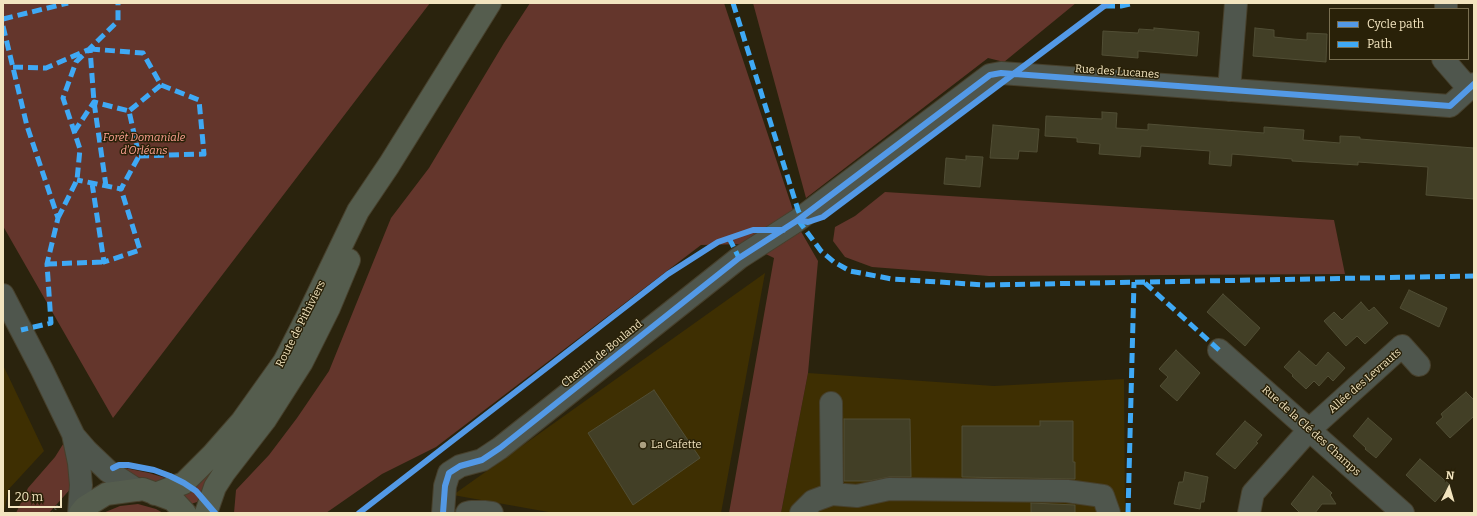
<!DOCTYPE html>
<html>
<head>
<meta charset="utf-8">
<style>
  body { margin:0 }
  #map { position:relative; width:1477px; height:516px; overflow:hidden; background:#2a230d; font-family:Bitter,serif }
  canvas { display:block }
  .frame { position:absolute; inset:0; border:4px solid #f2e4bf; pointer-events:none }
  .legend { position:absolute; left:1329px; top:8px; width:140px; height:52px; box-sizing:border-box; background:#292108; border:1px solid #796f51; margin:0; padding:5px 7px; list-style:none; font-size:12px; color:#f2e4bf }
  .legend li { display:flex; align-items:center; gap:8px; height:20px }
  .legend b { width:20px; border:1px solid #796f51 }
  .north { position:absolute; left:1429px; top:468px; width:40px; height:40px; -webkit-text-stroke:3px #292108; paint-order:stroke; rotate:5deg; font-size:11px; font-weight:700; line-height:16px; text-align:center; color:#f2e4bf }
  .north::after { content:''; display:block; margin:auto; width:14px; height:18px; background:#f2e4bf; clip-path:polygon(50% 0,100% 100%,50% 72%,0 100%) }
  .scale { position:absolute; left:8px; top:490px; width:54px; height:18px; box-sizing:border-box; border:2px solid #f2e4bf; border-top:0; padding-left:5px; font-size:12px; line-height:14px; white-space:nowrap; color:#f2e4bf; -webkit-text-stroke:3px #292108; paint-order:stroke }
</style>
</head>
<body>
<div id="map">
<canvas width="1477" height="516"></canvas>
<div class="frame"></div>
<ul class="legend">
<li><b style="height:5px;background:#5399e6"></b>Cycle path</li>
<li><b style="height:5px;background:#3fa9f5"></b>Path</li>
</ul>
<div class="north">N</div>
<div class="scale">20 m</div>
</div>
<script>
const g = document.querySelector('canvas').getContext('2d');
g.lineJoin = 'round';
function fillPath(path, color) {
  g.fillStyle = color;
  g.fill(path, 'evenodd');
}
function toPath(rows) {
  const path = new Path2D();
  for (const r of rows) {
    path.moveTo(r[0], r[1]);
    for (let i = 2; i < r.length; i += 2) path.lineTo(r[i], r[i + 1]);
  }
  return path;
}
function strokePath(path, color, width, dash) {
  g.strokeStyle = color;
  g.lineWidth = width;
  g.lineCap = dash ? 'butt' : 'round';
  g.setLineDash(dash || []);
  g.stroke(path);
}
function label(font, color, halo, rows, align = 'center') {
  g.font = font + ' Bitter,serif';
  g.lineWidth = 3;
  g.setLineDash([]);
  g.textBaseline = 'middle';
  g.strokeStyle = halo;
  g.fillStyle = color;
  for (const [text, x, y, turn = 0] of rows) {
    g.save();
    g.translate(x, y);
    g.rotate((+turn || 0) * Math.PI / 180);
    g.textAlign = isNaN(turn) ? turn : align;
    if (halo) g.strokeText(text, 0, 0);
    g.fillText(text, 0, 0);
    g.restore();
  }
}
fillPath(toPath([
  [765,273,721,513,554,513,453,495],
  [3,365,44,451,8,490,4,513],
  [808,373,994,386,1124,379,1125,513,781,513]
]), '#3e2f02');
fillPath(toPath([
  [3,3,430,3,113,418,3,226],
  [530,3,724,3,799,228,818,261,808,373,781,513,729,513,774,258,745,244,701,245,436,447,382,474,326,513,234,513,236,490,269,455,297,418,329,371,391,218,429,168,504,43],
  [753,3,1076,3,1004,62,988,58,806,198],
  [885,192,1334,220,1345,274,989,276,872,267,845,257,833,241,835,227,855,216],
  [65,441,73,486,49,513,16,513,28,488,55,457],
  [224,459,204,489,197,502,191,504,177,490],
  [120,468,125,468,149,473,169,479,150,484],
  [138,504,156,509,163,513,103,513,120,506]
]), '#64362c');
const building = toPath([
  [1154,28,1199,32,1197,56,1138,51,1138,58,1102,55,1103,31,1138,33,1139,29,1154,30,1154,28],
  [1255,28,1274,30,1274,37,1293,39,1307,40,1307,33,1327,34,1326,62,1253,56,1255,28],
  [1102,112,1117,113,1116,128,1148,130,1148,124,1264,133,1264,127,1304,130,1303,140,1340,143,1340,136,1360,137,1360,139,1474,148,1474,199,1426,195,1428,167,1358,162,1358,165,1292,161,1292,159,1232,154,1231,166,1209,164,1210,151,1141,146,1140,157,1099,154,1100,144,1077,142,1077,138,1045,136,1046,116,1102,119,1102,112],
  [993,125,1039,129,1037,152,1019,151,1018,159,990,158,993,125],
  [966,156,983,157,980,187,944,184,946,158,966,160,966,156],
  [1409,290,1447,308,1439,327,1400,308,1409,290],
  [1223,294,1260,328,1245,346,1207,312,1223,294],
  [1361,302,1369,311,1374,307,1388,323,1365,344,1357,336,1346,346,1324,321,1334,312,1342,320,1361,302],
  [1176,350,1200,373,1177,401,1160,386,1168,377,1159,369,1176,350],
  [1299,351,1316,366,1328,352,1345,368,1333,381,1328,376,1319,386,1314,381,1306,389,1292,376,1293,375,1284,367,1299,351],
  [654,390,700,458,633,505,588,433,654,390],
  [1466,392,1474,400,1474,416,1450,438,1436,423,1443,417,1441,414,1466,392],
  [1368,418,1392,439,1376,458,1365,449,1366,448,1353,436,1368,418],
  [844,419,910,419,911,477,889,477,869,481,844,481,844,419],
  [1040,421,1073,421,1073,462,1075,462,1075,479,962,477,962,426,1040,426,1040,421],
  [1245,421,1262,435,1256,442,1258,443,1235,469,1216,454,1245,421],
  [1420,459,1450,485,1435,502,1406,475,1420,459],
  [1185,472,1208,477,1204,502,1201,502,1200,509,1174,504,1179,482,1183,482,1185,472],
  [1313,476,1332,493,1330,495,1336,504,1322,504,1315,513,1300,513,1291,504,1313,476],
  [1031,503,1075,505,1075,513,1031,513,1031,503]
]);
fillPath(building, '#423f26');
strokePath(building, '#514e35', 1);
const minor = toPath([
  [1446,9,1446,3],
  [1443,59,1469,89],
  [1229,90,1236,3],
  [3,295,42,370,73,434,79,463,81,485,79,513],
  [1219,350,1403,513],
  [831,403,832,494,857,496,889,489,1067,491,1103,496,1109,513],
  [74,436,87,451,108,471,137,490],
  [443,513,445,486,449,473,460,466,482,460,500,448,739,258,798,220,990,75,1001,73,1450,106,1474,84],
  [467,513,471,512,484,512,492,513],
  [801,513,813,501,832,494],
  [1249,513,1253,493,1309,430,1402,346,1419,365]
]);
const major = toPath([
  [155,494,184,483,213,454,242,421,284,362,308,315,358,211,389,165,490,3],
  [80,513,85,507,106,494,143,489,173,500,185,513],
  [206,513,215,487,224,473,265,420,302,362,329,308,349,260]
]);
strokePath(minor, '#47402c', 24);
strokePath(major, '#47402c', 24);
strokePath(toPath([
  [53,513,59,503]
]), '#57594d', 2.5, [1, 3]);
strokePath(minor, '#4f564d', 22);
strokePath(major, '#555d4e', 22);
strokePath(toPath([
  [733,3,798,210,801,217],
  [1105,6,1121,6,1134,3],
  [3,19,68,3],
  [3,26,27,126,58,218,47,264,51,323,21,330],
  [90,49,143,53,161,85,129,111],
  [13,67,46,68,90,49,94,102,106,186],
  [74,132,94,102,129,111,139,156,121,189,77,180],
  [139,156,204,154,199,100,161,85],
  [92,183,104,262,140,250,121,189],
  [58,218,77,180,80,149,63,98,76,62,118,21,118,3],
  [798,220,821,251,834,262,850,271,892,279,985,285,1474,276],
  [729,238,739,258],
  [47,264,104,262],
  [1145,283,1219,350],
  [1128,513,1134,282]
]), '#3fa9f5', 5, [10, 5]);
strokePath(toPath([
  [798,220,808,222,823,217,1108,3],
  [113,468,119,465,128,465,154,470,170,476,184,483,196,491,215,513],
  [359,513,668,274,718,242,753,230,783,230],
  [443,513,445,486,449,473,460,466,482,460,500,448,739,258,798,220,990,75,1001,73,1450,106,1474,84]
]), '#5399e6', 6);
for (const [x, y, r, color] of [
  [643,445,4,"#aca081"]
]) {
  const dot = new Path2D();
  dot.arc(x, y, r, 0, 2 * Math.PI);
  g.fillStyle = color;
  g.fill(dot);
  strokePath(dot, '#292108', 1.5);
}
label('11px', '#f2e4bf', '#292108', [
  ["Rue des Lucanes",1117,72,4],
  ["Route de Pithiviers",301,324,-63],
  ["Chemin de Bouland",602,354,-39],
  ["Allée des Levrauts",1365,381,-41],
  ["Rue de la Clé des Champs",1311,431,42]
]);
label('italic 11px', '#ffa293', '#292108', [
  ["Forêt Domaniale",144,138],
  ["d'Orléans",144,151]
]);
label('11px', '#f2e4bf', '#292108', [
  ["La Cafette",651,445]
], 'left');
</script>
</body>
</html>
